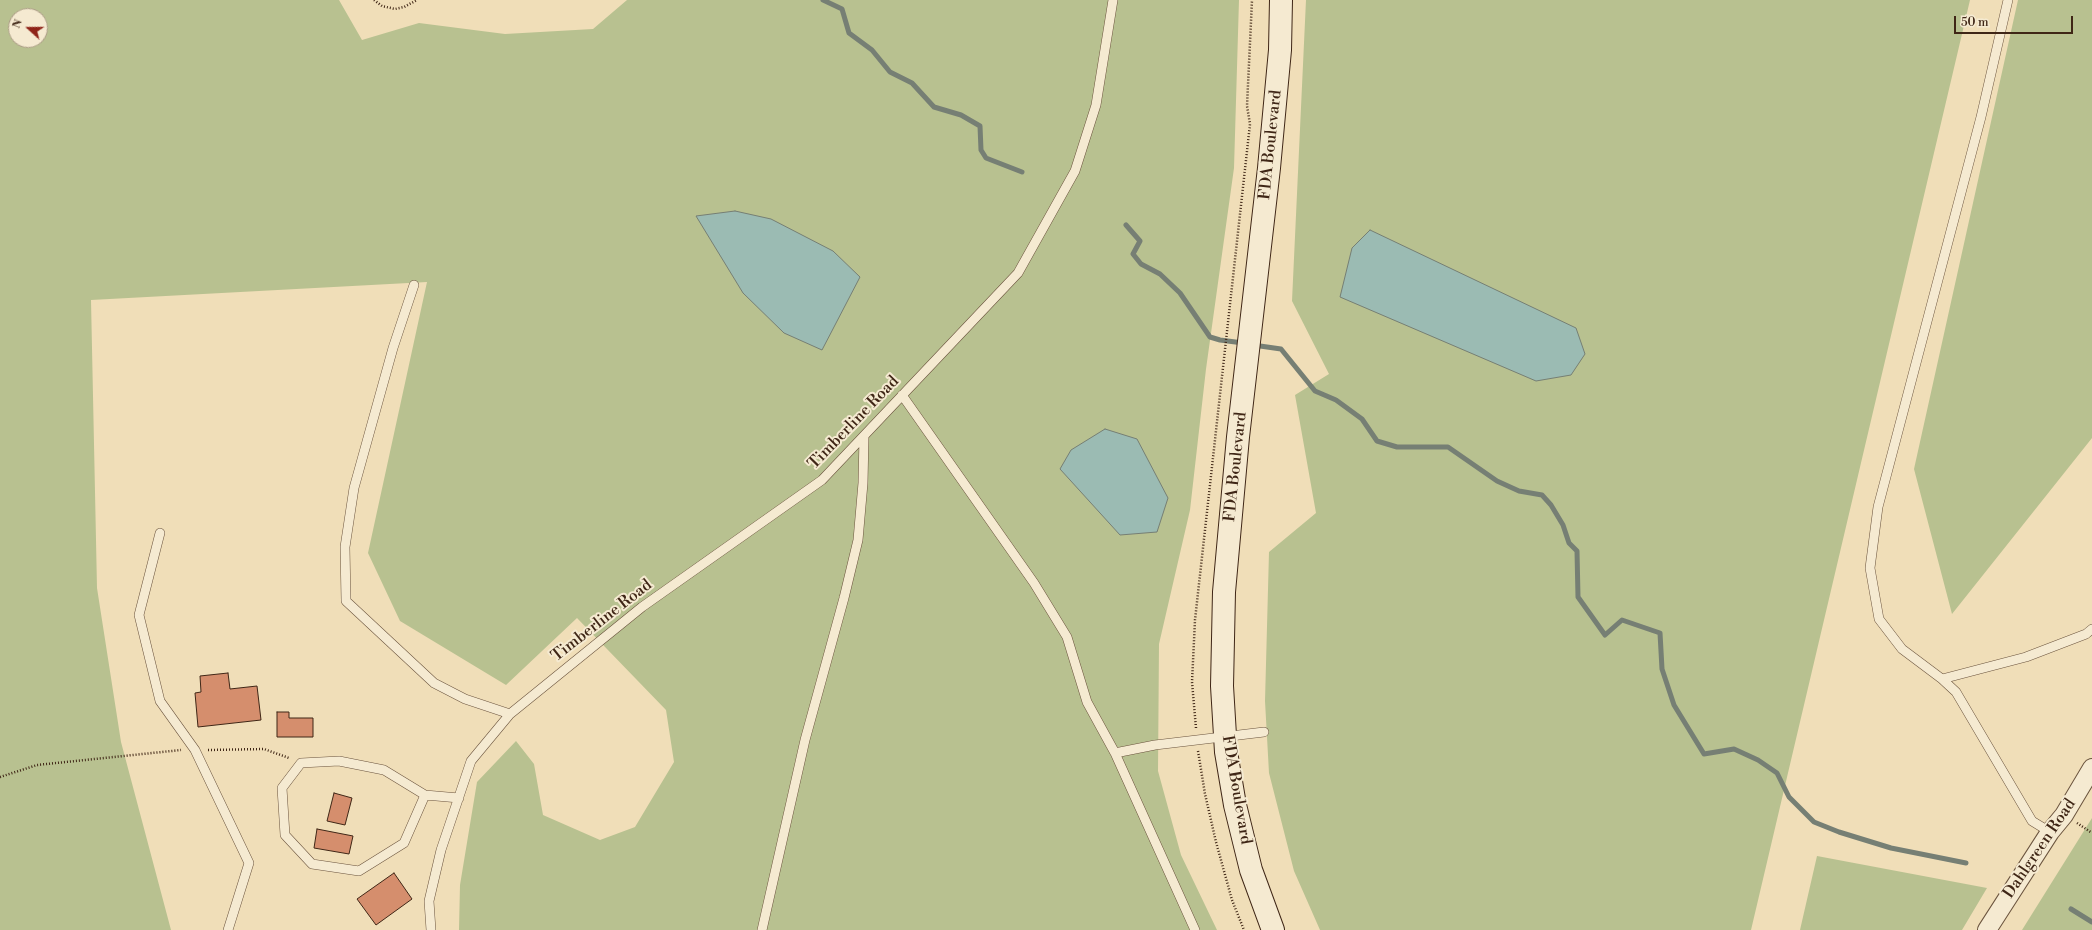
<!DOCTYPE html>
<html>
<head>
<meta charset="utf-8">
<style>
  body { margin:0 }
  #map { position:relative; width:2092px; height:930px; overflow:hidden; background:#f0deb8; font-family:"Libre Bodoni",serif }
  canvas { display:block }
  .north { position:absolute; left:8px; top:8px; width:40px; height:40px; box-sizing:border-box; background:#f5ead1; border:1px solid #ac9c86; border-radius:50%; rotate:291deg; font-size:11px; font-weight:700; line-height:16px; text-align:center; color:#3f2616 }
  .north::after { content:''; display:block; margin:auto; width:14px; height:18px; background:#8f2418; clip-path:polygon(50% 0,100% 100%,50% 72%,0 100%) }
  .scale { position:absolute; left:1954px; top:16px; width:119px; height:18px; box-sizing:border-box; border:2px solid #3f2616; border-top:0; padding-left:5px; font-size:12px; line-height:14px; white-space:nowrap; color:#3f2616; -webkit-text-stroke:3px #f5ead1; paint-order:stroke }
</style>
</head>
<body>
<div id="map">
<canvas width="2092" height="930"></canvas>
<div class="north">N</div>
<div class="scale">50 m</div>
</div>
<script>
const g = document.querySelector('canvas').getContext('2d');
g.lineJoin = 'round';
function fillPath(path, color) {
  g.fillStyle = color;
  g.fill(path, 'evenodd');
}
function toPath(rows) {
  const path = new Path2D();
  for (const r of rows) {
    path.moveTo(r[0], r[1]);
    for (let i = 2; i < r.length; i += 2) path.lineTo(r[i], r[i + 1]);
  }
  return path;
}
function strokePath(path, color, width, dash) {
  g.strokeStyle = color;
  g.lineWidth = width;
  g.lineCap = dash ? 'butt' : 'round';
  g.setLineDash(dash || []);
  g.stroke(path);
}
function label(font, color, halo, rows, align = 'center') {
  g.font = font + ' "Libre Bodoni",serif';
  g.lineWidth = 4;
  g.setLineDash([]);
  g.textBaseline = 'middle';
  g.strokeStyle = halo;
  g.fillStyle = color;
  for (const [text, x, y, turn = 0] of rows) {
    g.save();
    g.translate(x, y);
    g.rotate((+turn || 0) * Math.PI / 180);
    g.textAlign = isNaN(turn) ? turn : align;
    if (halo) g.strokeText(text, 0, 0);
    g.fillText(text, 0, 0);
    g.restore();
  }
}
fillPath(toPath([
  [0,0,339,0,362,40,419,23,505,34,593,29,627,0,1239,0,1234,168,1206,369,1190,510,1159,644,1158,771,1181,855,1217,930,459,930,460,885,477,782,516,741,534,764,543,815,600,840,635,827,674,762,666,710,577,618,506,685,400,621,368,553,427,282,91,300,97,588,121,742,171,930,0,930],
  [16,16,40,16,40,40,16,40],
  [1306,0,1970,0,1751,930,1320,930,1294,871,1269,773,1265,701,1269,552,1316,513,1295,395,1329,374,1292,301],
  [2018,0,2092,0,2092,438,1952,614,1914,469],
  [2092,818,2092,930,2022,930],
  [1817,856,1987,888,1962,930,1800,930]
]), '#b8c190');
const water = toPath([
  [735,211,771,219,833,251,860,277,822,350,784,333,743,293,696,216,735,211],
  [1370,230,1576,328,1585,354,1571,375,1536,381,1340,297,1352,248,1370,230],
  [1105,429,1137,439,1168,498,1157,532,1120,535,1060,469,1071,450,1105,429]
]);
fillPath(water, '#9bbbb3');
strokePath(water, '#767f74', 1);
strokePath(toPath([
  [823,0,842,9,849,33,872,50,890,72,912,83,934,107,961,115,980,126,981,150,986,158,1022,172],
  [1126,225,1140,241,1133,254,1141,264,1160,274,1180,293,1210,337,1220,340,1243,343],
  [1253,345,1281,349,1315,391,1336,400,1362,419,1377,441,1397,447,1448,447,1497,481,1519,491,1542,495,1551,505,1563,525,1569,543,1577,551,1578,597,1605,635,1622,620,1660,633,1662,669,1674,705,1704,754,1734,749,1758,760,1777,773,1789,797,1814,822,1839,832,1891,848,1966,863],
  [2071,909,2092,922]
]), '#767f74', 5);
const building = toPath([
  [228,673,230,689,257,686,261,720,198,727,195,693,201,692,200,676,228,673],
  [277,712,289,712,289,718,313,718,313,737,277,737,277,712],
  [334,793,352,798,345,825,327,821,334,793],
  [317,829,353,836,349,854,314,848,317,829],
  [394,873,412,899,376,925,357,899,394,873]
]);
fillPath(building, '#d58e6d');
strokePath(building, '#3f2616', 1);
const lane = toPath([
  [2008,0,1981,117,1878,507,1870,568,1879,619,1902,649,1942,679,1956,692,2032,821,2050,832],
  [414,285,393,348,354,488,345,547,346,601,434,683,465,699,510,714],
  [902,395,1034,583,1067,637,1087,702,1115,753],
  [160,533,139,615,160,701,195,750,249,863,228,930],
  [1942,679,2026,657,2086,634,2092,629],
  [425,795,404,843,359,871,312,864,285,835,282,788,301,763,339,761,384,770,425,795,459,798],
  [431,930,429,901,441,850,471,761,510,714,642,607,822,480,1018,273,1075,171,1096,105,1113,0],
  [762,930,805,740,844,598,858,540,863,483,864,436],
  [1195,930,1115,753,1155,745,1264,732]
]);
const street = toPath([
  [1987,930,2050,832,2064,815,2092,768]
]);
const secondary = toPath([
  [1273,930,1251,870,1235,805,1226,752,1222,686,1224,592,1238,437,1269,168,1280,50,1281,0]
]);
strokePath(lane, '#6b543e', 10);
strokePath(street, '#6b543e', 20);
strokePath(secondary, '#3f2616', 24);
strokePath(toPath([
  [374,0,382,6,395,9,404,7,417,0],
  [1196,728,1192,682,1195,620,1250,124,1247,106,1252,0],
  [208,750,264,749,289,758],
  [1198,751,1205,794,1216,842,1232,900,1244,930],
  [0,777,37,765,181,750],
  [2077,823,2092,833]
]), '#3f2616', 2.5, [1, 2]);
strokePath(lane, '#f5ead1', 9);
strokePath(street, '#f5ead1', 18);
strokePath(secondary, '#f5ead1', 22);
label('16px', '#3f2616', '#f5ead1', [
  ["FDA Boulevard",1271,145,-84],
  ["Timberline Road",854,423,-46],
  ["FDA Boulevard",1236,467,-84],
  ["Timberline Road",602,621,-38],
  ["FDA Boulevard",1236,790,80],
  ["Dahlgreen Road",2040,849,-56]
]);
</script>
</body>
</html>
